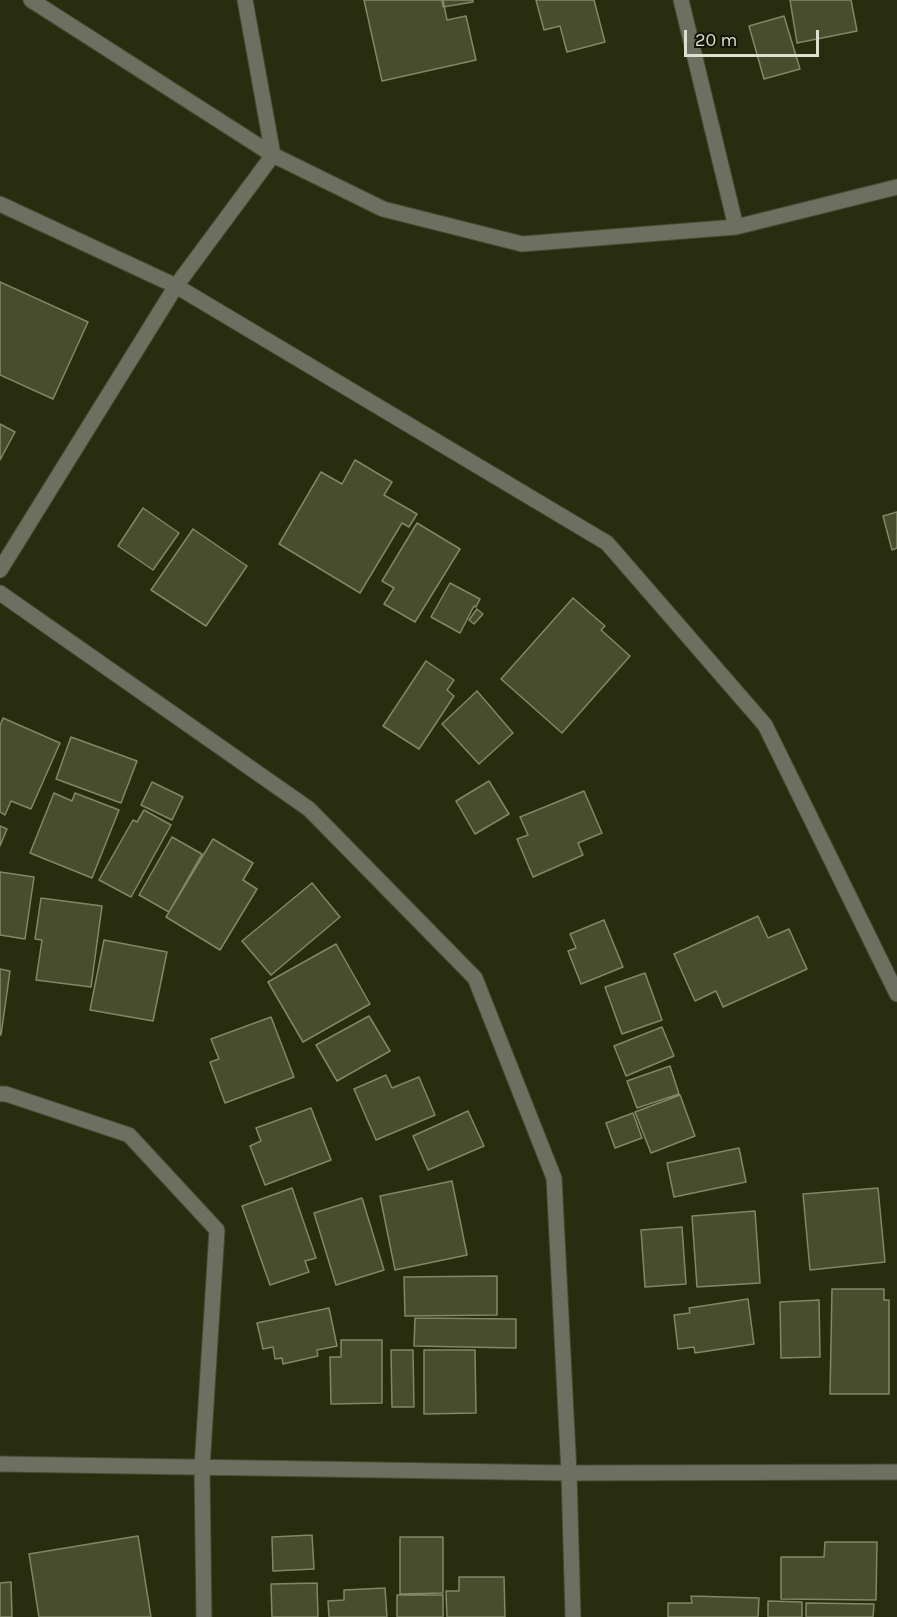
<!DOCTYPE html>
<html>
<head>
<meta charset="utf-8">
<style>
  body { margin:0 }
  #map { position:relative; width:897px; height:1617px; overflow:hidden; background:#292d0f; font-family:Karla,sans-serif }
  canvas { display:block }
  .scale { position:absolute; left:684px; top:30px; width:135px; height:27px; box-sizing:border-box; border:3px solid #dce0ce; border-top:0; padding-left:8px; font-size:18px; line-height:21px; white-space:nowrap; color:#dce0ce; -webkit-text-stroke:4px #121408; paint-order:stroke }
</style>
</head>
<body>
<div id="map">
<canvas width="897" height="1617"></canvas>
<div class="scale">20 m</div>
</div>
<script>
const g = document.querySelector('canvas').getContext('2d');
g.lineJoin = 'round';
function fillPath(path, color) {
  g.fillStyle = color;
  g.fill(path, 'evenodd');
}
function toPath(rows) {
  const path = new Path2D();
  for (const r of rows) {
    path.moveTo(r[0], r[1]);
    for (let i = 2; i < r.length; i += 2) path.lineTo(r[i], r[i + 1]);
  }
  return path;
}
function strokePath(path, color, width, dash) {
  g.strokeStyle = color;
  g.lineWidth = width;
  g.lineCap = dash ? 'butt' : 'round';
  g.setLineDash(dash || []);
  g.stroke(path);
}
const building = toPath([
  [364,0,443,0,447,20,466,16,476,60,382,81,364,0],
  [442,0,473,0,473,2,443,7,442,0],
  [536,0,594,0,605,42,567,52,560,26,544,30,536,0],
  [790,0,851,0,857,31,797,43,790,0],
  [784,16,800,69,764,79,749,26,784,16],
  [0,282,88,322,53,399,0,375,0,282],
  [0,424,15,432,0,460,0,424],
  [355,460,392,482,384,495,417,514,409,527,402,523,360,593,279,544,321,472,342,484,355,460],
  [143,508,179,533,153,570,118,546,143,508],
  [897,512,897,548,892,550,883,516,897,512],
  [417,523,460,549,415,622,384,604,394,588,382,581,417,523],
  [193,529,247,566,206,626,151,590,193,529],
  [450,583,480,599,476,607,474,606,460,633,431,617,450,583],
  [573,598,605,626,601,630,630,656,562,733,501,679,573,598],
  [477,609,483,614,474,624,469,620,477,609],
  [426,661,454,680,447,690,454,696,419,749,383,726,426,661],
  [477,691,513,733,479,764,442,724,477,691],
  [3,718,60,743,31,809,11,801,5,815,0,812,0,726,3,718],
  [71,737,137,761,121,803,56,779,71,737],
  [489,781,509,814,475,834,456,801,489,781],
  [152,782,183,797,172,820,141,805,152,782],
  [584,791,602,833,578,843,583,855,533,877,517,839,528,835,520,817,584,791],
  [54,793,72,801,75,793,119,810,92,878,30,853,54,793],
  [144,810,171,825,131,897,99,880,133,820,137,822,144,810],
  [0,826,7,829,0,846,0,826],
  [172,837,202,854,169,912,139,895,172,837],
  [213,839,253,863,243,880,257,889,220,950,166,917,213,839],
  [0,872,34,877,25,939,0,935,0,872],
  [312,883,340,917,271,975,242,941,312,883],
  [41,898,102,906,91,987,36,980,42,940,35,939,41,898],
  [758,916,768,938,789,929,807,969,723,1007,716,991,695,1001,674,954,758,916],
  [604,920,623,967,581,984,568,951,576,948,570,934,604,920],
  [104,940,167,952,153,1021,90,1010,104,940],
  [336,944,370,1004,303,1042,268,982,336,944],
  [0,969,10,971,1,1035,0,1035,0,969],
  [645,973,662,1020,622,1034,605,987,645,973],
  [369,1016,390,1051,337,1081,316,1045,369,1016],
  [271,1017,294,1077,225,1103,210,1062,219,1059,211,1039,271,1017],
  [662,1027,674,1056,626,1076,614,1046,662,1027],
  [670,1066,679,1094,637,1108,627,1081,670,1066],
  [386,1075,392,1088,419,1077,435,1115,376,1140,354,1089,386,1075],
  [680,1095,695,1136,651,1153,635,1112,680,1095],
  [311,1108,331,1160,265,1185,250,1146,261,1141,256,1128,311,1108],
  [468,1111,484,1146,428,1170,413,1136,468,1111],
  [633,1113,642,1138,615,1148,606,1123,633,1113],
  [739,1148,746,1182,674,1197,667,1163,739,1148],
  [452,1181,467,1255,395,1270,380,1196,452,1181],
  [292,1188,316,1258,305,1261,309,1272,270,1285,242,1206,292,1188],
  [878,1188,885,1262,810,1270,803,1194,878,1188],
  [362,1198,384,1270,336,1285,314,1213,362,1198],
  [755,1211,760,1283,697,1287,692,1216,755,1211],
  [682,1227,686,1284,645,1287,641,1230,682,1227],
  [497,1276,497,1315,405,1316,404,1277,497,1276],
  [832,1289,884,1289,884,1300,889,1300,889,1394,830,1394,832,1289],
  [748,1299,754,1344,695,1353,694,1347,678,1349,674,1315,690,1313,689,1308,748,1299],
  [819,1300,820,1357,781,1358,780,1302,819,1300],
  [329,1308,337,1346,317,1350,318,1356,283,1364,282,1358,275,1359,273,1347,263,1349,257,1323,329,1308],
  [415,1318,516,1319,516,1348,414,1346,415,1318],
  [341,1340,382,1340,382,1403,331,1404,330,1357,341,1357,341,1340],
  [391,1350,413,1350,414,1407,392,1407,391,1350],
  [424,1350,475,1350,476,1413,424,1414,424,1350],
  [312,1535,314,1569,273,1571,272,1537,312,1535],
  [138,1536,151,1617,39,1617,29,1554,138,1536],
  [400,1537,443,1537,443,1593,400,1594,400,1537],
  [825,1542,877,1542,876,1600,781,1599,781,1557,824,1557,825,1542],
  [459,1577,504,1577,505,1617,447,1617,446,1591,459,1591,459,1577],
  [11,1582,12,1617,0,1617,0,1583,11,1582],
  [317,1583,318,1617,272,1617,271,1584,317,1583],
  [385,1588,387,1617,329,1617,328,1601,344,1600,344,1590,385,1588],
  [397,1595,443,1595,443,1617,397,1617,397,1595],
  [691,1596,759,1598,758,1617,668,1617,668,1603,692,1603,691,1596],
  [768,1601,802,1602,802,1617,768,1617,768,1601],
  [806,1603,874,1604,873,1617,806,1617,806,1603]
]);
fillPath(building, '#484d2e');
strokePath(building, '#828866', 1.5);
const minor = toPath([
  [31,0,273,155,383,209,522,244,736,227,897,187],
  [681,0,736,227],
  [0,204,176,286,607,543,765,725,897,994],
  [0,570,176,286,273,155,245,0],
  [0,593,309,809,475,978,554,1178,569,1473,573,1617],
  [0,1094,6,1094,129,1135,217,1230,202,1468,204,1617],
  [0,1464,569,1473,897,1472]
]);
strokePath(minor, '#464a2e', 17);
strokePath(minor, '#6d6f61', 15);
</script>
</body>
</html>
